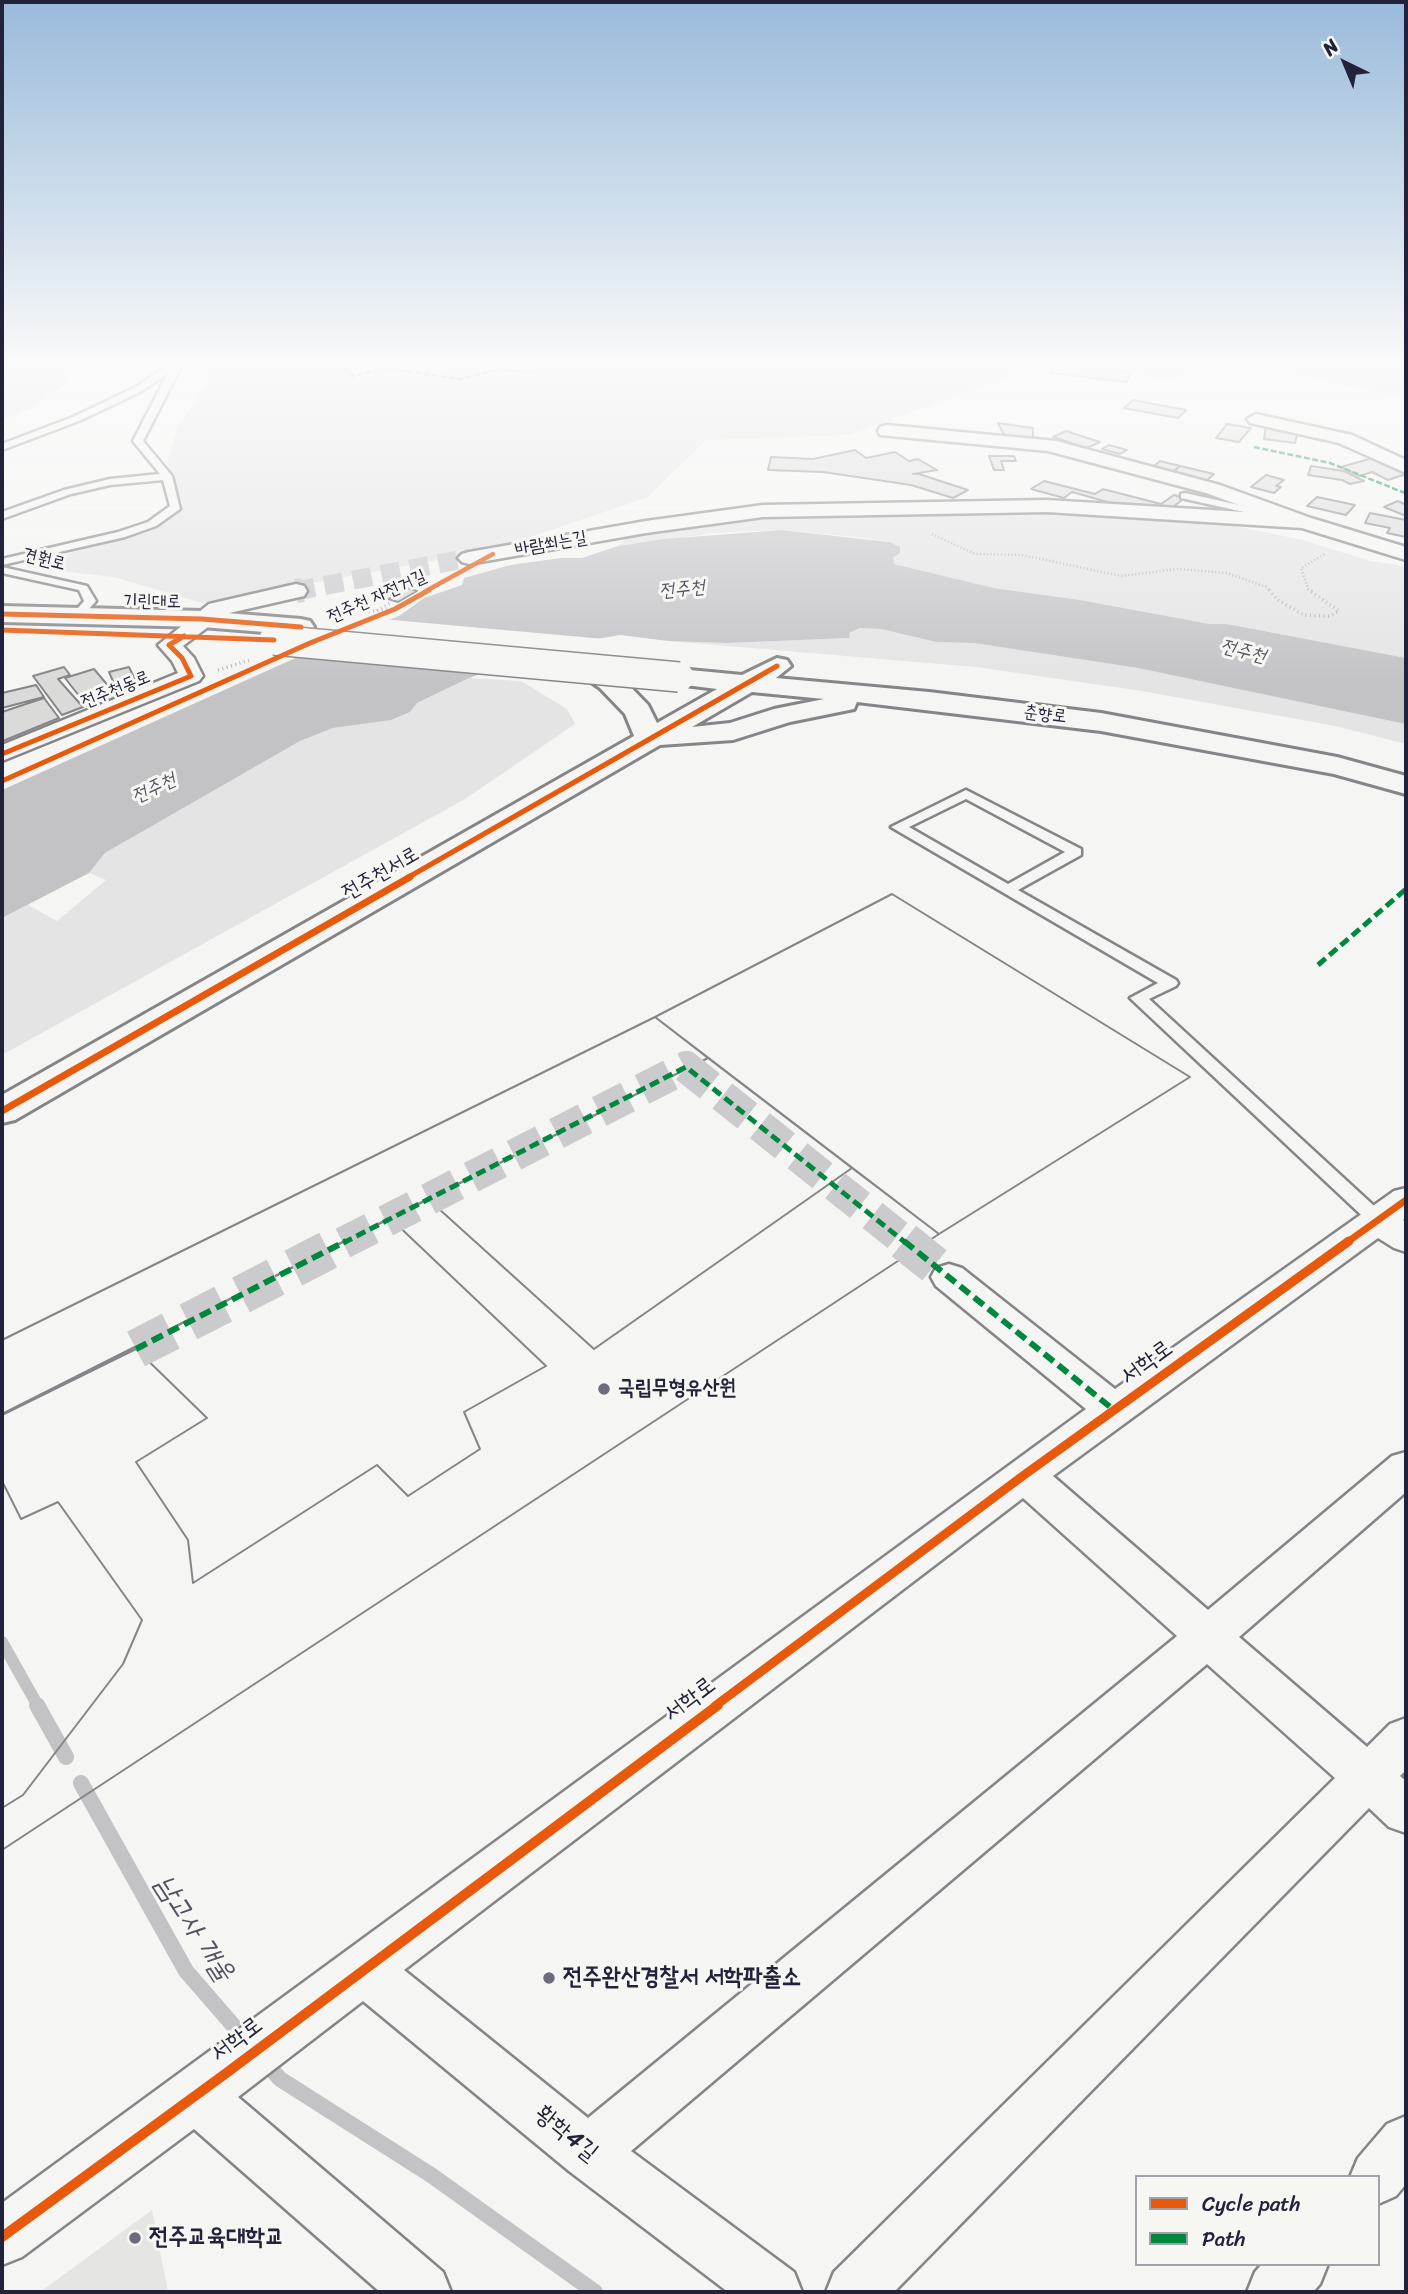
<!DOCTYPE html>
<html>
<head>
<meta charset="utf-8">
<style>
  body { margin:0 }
  #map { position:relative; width:1408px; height:2294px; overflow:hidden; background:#f5f5f3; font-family:Sriracha,sans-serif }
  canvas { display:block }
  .frame { position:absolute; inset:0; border:4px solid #22223b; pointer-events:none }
  .legend { position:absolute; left:1135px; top:2175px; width:245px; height:91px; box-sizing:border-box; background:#f6f6f2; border:2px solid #a1a1a9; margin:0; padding:9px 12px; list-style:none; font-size:21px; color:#22223b }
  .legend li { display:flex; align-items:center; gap:14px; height:35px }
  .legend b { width:35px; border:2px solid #a1a1a9 }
  .north { position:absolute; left:1310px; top:28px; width:70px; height:70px; -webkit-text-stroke:5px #f6f6f2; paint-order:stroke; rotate:317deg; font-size:19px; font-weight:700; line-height:28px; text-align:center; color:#22223b }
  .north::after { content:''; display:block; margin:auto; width:24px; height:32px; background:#22223b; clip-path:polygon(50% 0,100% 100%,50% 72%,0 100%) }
</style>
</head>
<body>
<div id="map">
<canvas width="1408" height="2294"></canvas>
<div class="frame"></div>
<ul class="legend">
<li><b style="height:9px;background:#e8590c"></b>Cycle path</li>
<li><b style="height:9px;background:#00873e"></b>Path</li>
</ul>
<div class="north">N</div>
</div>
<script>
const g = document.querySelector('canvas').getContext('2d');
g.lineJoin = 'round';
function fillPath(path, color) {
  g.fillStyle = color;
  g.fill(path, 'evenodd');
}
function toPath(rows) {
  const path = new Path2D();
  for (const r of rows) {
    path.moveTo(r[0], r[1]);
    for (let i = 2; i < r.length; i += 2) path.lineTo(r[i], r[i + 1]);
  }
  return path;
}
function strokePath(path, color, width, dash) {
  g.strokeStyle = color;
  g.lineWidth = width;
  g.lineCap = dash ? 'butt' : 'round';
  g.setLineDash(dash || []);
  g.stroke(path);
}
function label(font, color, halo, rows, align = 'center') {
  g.font = font + ' Sriracha,"Poor Story",sans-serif';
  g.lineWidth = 6;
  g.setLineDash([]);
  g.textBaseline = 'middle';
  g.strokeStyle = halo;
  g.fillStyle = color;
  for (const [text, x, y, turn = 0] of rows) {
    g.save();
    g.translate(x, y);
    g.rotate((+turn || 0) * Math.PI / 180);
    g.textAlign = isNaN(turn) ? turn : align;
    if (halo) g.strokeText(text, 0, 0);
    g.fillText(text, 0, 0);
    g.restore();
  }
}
fillPath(toPath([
  [152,2210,168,2292,40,2292]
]), '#e5e5e4');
fillPath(toPath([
  [2,365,60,365,69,382,30,409,2,420],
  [214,365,1043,365,848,435,706,440,648,497,493,550,202,603,114,577,25,567,153,528,183,504,167,463,179,423,194,404,207,380,209,366],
  [1084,365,1206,365,1170,381],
  [1214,365,1406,365,1406,398,1312,378],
  [1029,510,1216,522,1303,540,1370,561,1406,566,1406,658,1227,624,1210,624,1080,600,994,588,893,564,889,542,866,538,781,530,715,533,618,546,629,534,757,516,847,518,846,512],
  [861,628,881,629,936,642,974,643,1138,668,1368,714,1406,724,1406,744,1335,726,1142,691,976,667,668,641,727,643,850,638,848,633],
  [469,678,521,681,567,709,575,724,465,799,2,1055,2,918,28,905,57,921,106,880,89,873,105,853,300,741,333,728,391,720,410,712,417,703]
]), '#e4e4e4');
fillPath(toPath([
  [781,530,889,542,900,547,900,553,893,558,894,564,994,588,1080,600,1210,624,1227,624,1406,658,1406,724,1138,668,974,643,936,642,881,629,860,628,849,633,850,638,727,643,668,641,620,635,563,645,469,678,417,703,410,712,391,720,333,728,300,741,105,853,89,873,2,918,2,790,311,651,399,616,424,598,462,585,464,578,510,565,561,558,582,558,618,546,664,539]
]), '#c3c3c6');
fillPath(toPath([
  [382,619,615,640,564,649,493,673,309,648]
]), '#f5f5f3');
strokePath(toPath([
  [2,1642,38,1706]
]), '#c3c3c6', 12);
strokePath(toPath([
  [37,1705,66,1757],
  [81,1783,186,1971,245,2039],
  [265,2062,280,2079,431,2175,595,2292]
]), '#c3c3c6', 16);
const building = toPath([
  [1054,365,1068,365,1131,372,1127,382,1050,373,1054,365],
  [1133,400,1186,410,1178,418,1124,408,1133,400],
  [998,423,1033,428,1033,439,1005,437,998,423],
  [1227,424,1251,428,1239,442,1216,438,1227,424],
  [1266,426,1298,430,1295,443,1264,439,1266,426],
  [1066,431,1100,442,1087,448,1053,437,1066,431],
  [1109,445,1127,450,1120,454,1102,449,1109,445],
  [855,450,866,458,895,452,909,461,918,459,937,470,913,474,919,474,968,490,953,498,911,485,823,472,768,470,771,457,813,459,855,450],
  [989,456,1014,456,1016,461,1001,461,1004,470,994,470,989,456],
  [1376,457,1406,470,1406,474,1388,480,1372,472,1360,476,1341,467,1376,457],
  [1160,461,1180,466,1173,472,1153,467,1160,461],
  [1180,466,1214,474,1205,482,1171,473,1180,466],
  [1311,466,1344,471,1364,481,1350,484,1342,480,1308,475,1311,466],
  [1266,475,1284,480,1276,486,1281,487,1274,493,1251,487,1266,475],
  [1044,481,1095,494,1103,489,1161,504,1174,495,1185,498,1170,509,1122,506,1072,492,1064,498,1031,489,1044,481],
  [1317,497,1355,505,1346,515,1307,506,1317,497],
  [1398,501,1406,505,1406,516,1384,507,1398,501],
  [1370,513,1406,520,1406,537,1387,533,1390,528,1365,523,1370,513],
  [407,588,417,591,398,602,388,599,407,588],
  [64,667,70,675,58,679,83,707,62,715,33,676,64,667],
  [129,667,137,684,118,693,109,672,129,667],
  [94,669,115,694,87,706,65,678,94,669],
  [36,685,44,697,2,708,2,693,36,685],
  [44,698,59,718,3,741,2,739,2,712,44,698],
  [892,894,1190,1077,939,1234,2,1850,2,1808,23,1795,123,1664,142,1620,58,1502,21,1519,2,1481,2,1415,136,1349,207,1418,136,1462,188,1540,193,1583,377,1465,408,1496,480,1449,464,1412,546,1366,390,1218,2,1414,2,1340,655,1017,892,894],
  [708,1058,852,1168,594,1349,428,1199,708,1058],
  [892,894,1190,1077,939,1234,655,1017,892,894],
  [655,1017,708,1058,2,1414,2,1340,655,1017],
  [852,1168,939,1234,2,1850,2,1808,23,1795,123,1664,142,1620,58,1502,21,1519,2,1481,2,1415,136,1349,207,1418,136,1462,188,1540,193,1583,377,1465,408,1496,480,1449,464,1412,546,1366,390,1218,428,1199,594,1349,852,1168]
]);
fillPath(building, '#dadad9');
strokePath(building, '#858589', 2);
strokePath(toPath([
  [296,591,469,558]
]), '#cbcbce', 19, [19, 10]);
strokePath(toPath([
  [296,591,303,590]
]), '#cbcbce', 24, [24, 12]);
strokePath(toPath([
  [343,1243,686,1067,907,1243]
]), '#cbcbce', 32, [32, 16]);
strokePath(toPath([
  [904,1241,949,1277],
  [136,1349,346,1241]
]), '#cbcbce', 39, [39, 20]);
const lane = toPath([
  [168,365,182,365,143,441,172,476,180,509,156,526,125,537,2,565,2,559,118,532,148,522,170,506,163,480,110,485,71,494,2,519,2,512,64,490,110,479,160,474,133,441,168,373,142,391,79,421,2,450,2,444,73,417,136,387,168,365],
  [1185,493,1280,514,1285,517,1280,520,1181,498,1181,494,1185,493],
  [2,567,87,586,96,601,81,618,73,618,71,616,84,601,79,590,2,573,2,567],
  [966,790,1081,849,1081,855,1018,890,1176,980,1178,983,1176,986,1149,999,1385,1216,1388,1221,1385,1226,1373,1226,1130,998,1158,983,891,827,966,790],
  [966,799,1065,852,1008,884,909,827,966,799]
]);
const street = toPath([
  [1256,414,1352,435,1406,460,1406,473,1339,443,1250,423,1247,419,1256,414],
  [887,425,1056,441,1220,485,1311,518,1406,547,1406,560,1302,528,1047,512,763,517,646,533,469,564,462,562,458,558,462,554,469,552,646,521,763,505,1047,500,1261,513,1206,493,1048,451,880,435,878,431,880,427,887,425],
  [296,584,304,586,307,591,304,596,225,614,183,646,194,658,203,676,199,681,2,761,2,745,178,673,172,661,158,645,209,604,296,584],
  [1406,1188,1406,1217,1403,1220,1406,1222,1406,1252,1394,1248,1378,1238,1053,1476,1208,1610,1392,1456,1406,1452,1406,1492,1239,1637,1367,1747,1390,1724,1406,1718,1406,1770,1400,1776,1406,1781,1406,1833,1389,1827,1369,1808,894,2292,826,2292,834,2272,1335,1778,1207,1664,631,2151,794,2272,802,2292,728,2292,569,2171,363,2001,238,2097,443,2272,451,2292,380,2292,194,2129,22,2257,2,2265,2,2203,1086,1409,936,1286,931,1277,936,1268,949,1264,962,1268,1115,1389,1394,1191,1406,1188],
  [1023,1498,1177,1636,588,2118,404,1970,1023,1498],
  [1406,2116,1406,2184,1396,2196,1378,2204,1378,2177,1350,2177,1358,2158,1387,2124,1406,2116],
  [1262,2264,1328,2264,1320,2284,1313,2292,1247,2292,1255,2272,1262,2264]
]);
const secondary = toPath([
  [2,606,202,611,301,619,310,621,314,627,310,633,301,635,202,627,2,622,2,606],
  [777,658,787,660,791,666,776,678,929,692,1101,713,1337,757,1406,776,1406,794,1334,774,1101,731,857,702,854,709,790,722,733,740,660,745,15,1120,2,1123,2,1095,634,736,625,714,600,688,580,674,576,668,580,662,590,660,600,662,620,676,648,705,657,723,717,689,669,683,665,677,669,671,679,669,742,675,777,658],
  [752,692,824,699,774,709,730,723,692,727,752,692]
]);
strokePath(lane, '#858589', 5);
strokePath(street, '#858589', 5);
strokePath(secondary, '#858589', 6);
strokePath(toPath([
  [932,534,975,554,1022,555,1121,576,1178,569,1227,573,1266,587,1270,591],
  [1312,591,1308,589,1301,568,1325,554]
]), '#b0b0b2', 2.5, [1, 2.5]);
strokePath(toPath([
  [1269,590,1278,600,1304,615,1330,616,1339,611,1309,590],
  [377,611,392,602],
  [364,612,395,609],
  [218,670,250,660]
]), '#b0b0b2', 3.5, [1, 3.5]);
fillPath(lane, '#f5f5f3');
fillPath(street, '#f5f5f3');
fillPath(secondary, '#f5f5f3');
const secondaryBridge = toPath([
  [274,640,679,677]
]);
strokePath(secondaryBridge, '#858589', 32, []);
strokePath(secondaryBridge, '#f5f5f3', 29);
strokePath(toPath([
  [268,365,283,365],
  [309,365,345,369,353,376,383,368,460,379,501,369,533,373,544,365],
  [1254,447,1330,463,1405,493]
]), '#00873e', 2.5, [6, 2.5]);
strokePath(toPath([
  [1318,965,1406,889],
  [343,1243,686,1067,906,1243]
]), '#00873e', 5, [10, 5]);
strokePath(toPath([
  [904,1241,1114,1410],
  [136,1349,346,1241]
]), '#00873e', 6, [12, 6]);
strokePath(toPath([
  [426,591,493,554]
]), '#e8590c', 4.5);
strokePath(toPath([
  [2,614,202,619,301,627],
  [2,630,274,640],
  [2,754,191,676,182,658,169,645,184,636],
  [2,781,310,643,395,609,429,590],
  [407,878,777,666]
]), '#e8590c', 5);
strokePath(toPath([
  [2,1111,410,877],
  [1346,1243,1406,1200]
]), '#e8590c', 7);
strokePath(toPath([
  [715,1706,1024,1475,1349,1241]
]), '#e8590c', 9);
strokePath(toPath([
  [2,2237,225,2074,718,1705]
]), '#e8590c', 10);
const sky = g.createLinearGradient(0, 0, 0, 686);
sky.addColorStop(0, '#99bada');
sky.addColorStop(0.53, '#fafafa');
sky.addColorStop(1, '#fafafa00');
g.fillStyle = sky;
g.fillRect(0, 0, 1408, 686);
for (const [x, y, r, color] of [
  [604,1389,7,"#6c6c7b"],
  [549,1978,7,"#6c6c7b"],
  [135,2238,7,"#6c6c7b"]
]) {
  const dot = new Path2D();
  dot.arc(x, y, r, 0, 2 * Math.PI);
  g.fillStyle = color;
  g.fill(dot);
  strokePath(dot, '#f6f6f2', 2.5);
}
label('18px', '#22223b', '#f6f6f2', [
  ["바람쐬는길",551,544,-10],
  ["견훤로",44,560,14],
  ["전주천 자전거길",377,597,-24],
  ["기린대로",152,602,1],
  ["전주천동로",116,690,-22],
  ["춘향로",1045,715,7]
]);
label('italic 19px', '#535365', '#f6f6f2', [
  ["전주천",682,590,-6],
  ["전주천",1243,652,14],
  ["전주천",154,789,-25]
]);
label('21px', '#22223b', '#f6f6f2', [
  ["전주천서로",381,874,-30]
]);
label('bold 21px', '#22223b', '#f6f6f2', [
  ["국립무형유산원",618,1389]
], 'left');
label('24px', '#22223b', '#f6f6f2', [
  ["서학로",1147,1363,-36],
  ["서학로",690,1700,-37],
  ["서학로",237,2040,-37],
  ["황학4길",566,2134,39]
]);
label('bold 24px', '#22223b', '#f6f6f2', [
  ["전주완산경찰서 서학파출소",563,1978],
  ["전주교육대학교",149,2238]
], 'left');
label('italic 28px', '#535365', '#f6f6f2', [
  ["남고사 개울",193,1929,57]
]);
</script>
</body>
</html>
